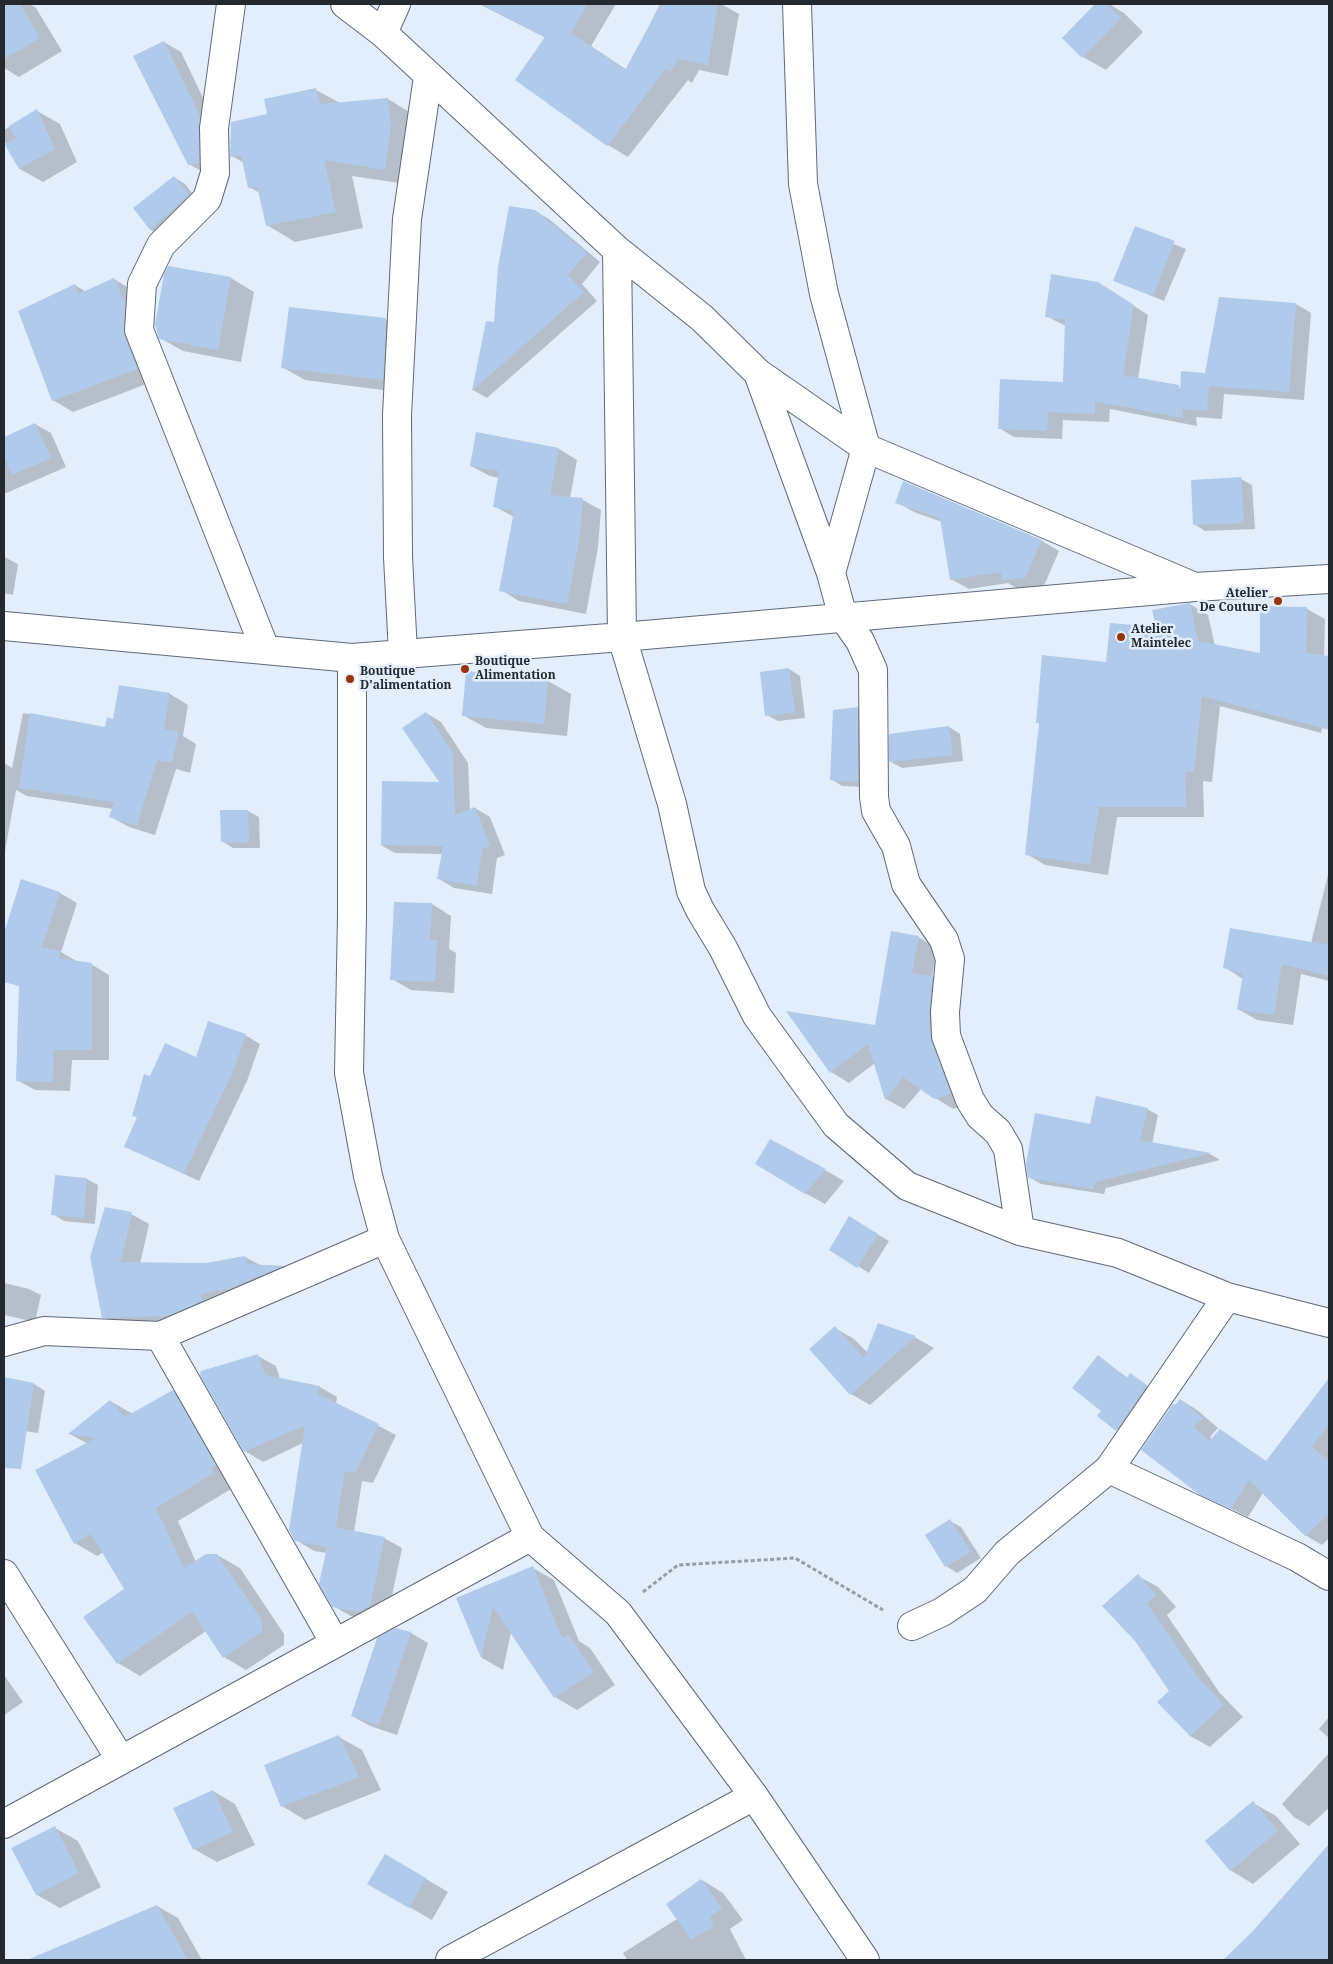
<!DOCTYPE html>
<html>
<head>
<meta charset="utf-8">
<style>
  body { margin:0 }
  #map { position:relative; width:1333px; height:1964px; overflow:hidden; background:#e3eefc; font-family:"Noto Serif",serif }
  canvas { display:block }
  .frame { position:absolute; inset:0; border:5px solid #242930; pointer-events:none }
</style>
</head>
<body>
<div id="map">
<canvas width="1333" height="1964"></canvas>
<div class="frame"></div>
</div>
<script>
const g = document.querySelector('canvas').getContext('2d');
g.lineJoin = 'round';
function fillPath(path, color) {
  g.fillStyle = color;
  g.fill(path, 'evenodd');
}
function toPath(rows) {
  const path = new Path2D();
  for (const r of rows) {
    path.moveTo(r[0], r[1]);
    for (let i = 2; i < r.length; i += 2) path.lineTo(r[i], r[i + 1]);
  }
  return path;
}
function strokePath(path, color, width, dash) {
  g.strokeStyle = color;
  g.lineWidth = width;
  g.lineCap = dash ? 'butt' : 'round';
  g.setLineDash(dash || []);
  g.stroke(path);
}
function label(font, color, halo, rows, align = 'center') {
  g.font = font + ' "Noto Serif",serif';
  g.lineWidth = 5;
  g.setLineDash([]);
  g.textBaseline = 'middle';
  g.strokeStyle = halo;
  g.fillStyle = color;
  for (const [text, x, y, turn = 0] of rows) {
    g.save();
    g.translate(x, y);
    g.rotate((+turn || 0) * Math.PI / 180);
    g.textAlign = isNaN(turn) ? turn : align;
    if (halo) g.strokeText(text, 0, 0);
    g.fillText(text, 0, 0);
    g.restore();
  }
}
fillPath(toPath([
  [4,4,29,4,36,8,62,51,19,77,4,68],
  [479,4,616,4,591,46,627,70,660,4,721,4,739,14,728,76,699,70,692,83,688,80,628,157,608,145,546,38],
  [1097,4,1109,4,1124,13,1143,32,1106,70,1083,57,1064,38],
  [164,42,181,52,217,127,206,174,189,164],
  [316,90,340,103,388,99,416,116,413,185,352,176,363,228,295,242,267,225,260,193,249,187,244,163,232,156],
  [37,111,60,124,77,162,43,182,20,169,4,140,4,130],
  [174,177,185,184,199,202,162,236,151,230,134,208],
  [535,211,549,219,600,262,582,284,597,301,487,398,473,390,487,322,495,324],
  [1135,228,1186,249,1164,301,1115,281],
  [231,278,254,292,241,362,183,351,160,338],
  [114,279,134,291,157,380,73,412,53,400,75,285,86,292],
  [1113,292,1148,315,1138,379,1181,388,1206,374,1296,304,1311,313,1304,400,1224,394,1222,419,1196,417,1197,426,1110,409,1109,422,1063,420,1062,439,1014,437,999,428,1064,383,1066,326,1046,316],
  [386,320,409,333,406,393,305,380,282,367],
  [35,424,51,433,66,467,4,494,4,438],
  [477,434,559,449,577,460,570,498,583,500,601,510,598,547,586,614,519,601,501,590,514,517,494,506,499,478,490,476,471,466],
  [1241,479,1252,485,1255,529,1205,531,1194,524],
  [904,482,1042,541,1059,551,1043,588,1020,590,1008,583,969,589,951,579,942,522,914,512,897,502],
  [4,557,18,564,13,595,4,593],
  [1190,604,1208,615,1215,646,1261,654,1307,609,1325,619,1324,657,1329,657,1329,693,1321,733,1220,706,1212,782,1203,781,1204,817,1117,817,1108,875,1045,865,1027,854,1108,663],
  [789,669,800,676,805,718,778,721,767,715],
  [467,673,548,681,571,694,567,736,486,728,463,715],
  [170,694,188,705,183,736,196,744,190,773,176,769,155,835,129,827,111,817,113,809,27,796,16,790,4,857,4,763,12,768,23,713,106,728,114,720],
  [857,709,869,715,869,787,842,786,831,779],
  [426,713,441,722,468,763,470,810,475,808,490,817,505,855,497,858,492,894,454,888,439,879,443,854,395,853,381,845,442,783],
  [949,727,960,734,963,761,902,768,891,762],
  [248,811,259,817,260,848,233,848,222,841],
  [1329,871,1329,981,1301,974,1293,1025,1257,1020,1238,1009,1243,979,1224,967,1311,943],
  [23,881,60,893,77,903,61,952,78,962,91,964,109,975,109,1060,72,1060,70,1091,35,1090,17,1080],
  [432,904,451,916,449,949,456,953,454,993,411,990,392,979],
  [918,937,937,948,932,977,951,988,969,1104,953,1109,921,1089,904,1109,886,1099,875,1063,849,1083,831,1072,876,1026],
  [245,1035,260,1044,247,1081,199,1181,126,1147,138,1118,133,1115,151,1077],
  [1147,1109,1158,1115,1152,1144,1210,1154,1220,1160,1106,1188,1104,1194,1041,1184,1029,1177,1091,1125],
  [771,1141,825,1170,844,1181,825,1204,805,1193],
  [87,1179,98,1185,95,1224,64,1221,53,1214],
  [131,1214,149,1224,140,1264,206,1265,245,1257,260,1265,283,1266,299,1275,185,1325,121,1327,104,1317],
  [850,1218,889,1241,869,1273,830,1249],
  [4,1283,29,1289,41,1295,35,1322,4,1315],
  [879,1324,916,1338,934,1348,870,1405,851,1394,835,1328,854,1339,868,1353],
  [258,1356,276,1366,280,1379,320,1387,337,1397,336,1404,396,1435,373,1483,362,1481,354,1532,384,1538,402,1548,388,1616,378,1621,351,1616,333,1606,327,1553,314,1551,296,1540,303,1443,263,1462,245,1451],
  [1098,1357,1128,1378,1131,1375,1158,1393,1128,1436,1099,1416,1103,1410],
  [4,1378,34,1384,45,1391,38,1433,4,1428],
  [1329,1380,1329,1538,1322,1545,1305,1535,1263,1493,1248,1517,1201,1494,1175,1406,1181,1400,1197,1410,1218,1428,1210,1437,1213,1440,1220,1431,1267,1462],
  [173,1392,195,1405,236,1486,178,1521,196,1562,217,1555,240,1568,284,1634,284,1645,246,1670,224,1657,206,1631,140,1676,118,1663,126,1589,104,1552,97,1556,75,1543,88,1444,70,1434,110,1401,133,1414],
  [950,1521,961,1527,981,1558,957,1573,946,1566],
  [533,1568,554,1580,579,1641,590,1648,615,1685,577,1710,555,1697,511,1632,503,1670,482,1658,458,1599],
  [1138,1576,1158,1587,1176,1607,1167,1615,1219,1692,1243,1717,1210,1747,1190,1736,1171,1691],
  [395,1630,411,1633,428,1643,397,1735,370,1726,352,1716],
  [4,1675,23,1702,4,1715],
  [1329,1717,1329,1738,1319,1729],
  [339,1737,362,1750,381,1790,305,1820,282,1806],
  [1329,1753,1329,1808,1309,1826,1294,1817,1282,1804],
  [213,1791,235,1804,255,1845,217,1862,194,1849],
  [1253,1803,1276,1816,1300,1844,1253,1884,1230,1870],
  [55,1828,78,1841,101,1887,60,1908,37,1895,13,1849],
  [1329,1846,1329,1959,1242,1960,1234,1952,1254,1932],
  [386,1855,448,1892,432,1920,369,1884],
  [702,1880,723,1893,743,1920,730,1929,746,1960,627,1960,623,1953,677,1919],
  [157,1906,178,1918,202,1960,39,1960,75,1941]
]), '#0003');
fillPath(toPath([
  [4,4,20,4,40,38,4,59],
  [479,4,588,4,571,33,625,70,661,4,718,4,708,65,678,59,671,72,666,69,607,146,515,80,545,37],
  [1095,4,1107,4,1121,18,1082,58,1062,38],
  [164,41,200,116,199,163,188,165,133,56],
  [316,88,320,104,388,98,391,127,385,170,324,160,336,212,266,226,257,186,248,188,241,155,230,157,231,122,267,114,264,99],
  [37,109,55,149,19,169,5,145,16,138,9,126],
  [174,176,189,195,150,230,133,208],
  [509,206,535,210,587,253,568,275,584,292,472,391,486,321,494,322,498,267],
  [1135,226,1175,241,1153,296,1113,281],
  [168,266,231,277,218,350,159,339,155,324,164,274],
  [1051,274,1098,282,1134,305,1123,375,1179,385,1180,394,1181,371,1205,373,1219,297,1296,303,1289,392,1209,386,1207,411,1182,409,1183,418,1095,401,1095,414,1048,412,1047,431,998,429,1000,379,1063,382,1065,320,1045,317],
  [114,278,125,302,124,335,138,369,52,401,18,311,75,284,78,294],
  [289,307,386,318,383,380,281,368],
  [35,423,51,458,12,475,4,456,4,437],
  [476,432,559,448,550,495,583,498,580,536,567,604,499,591,514,511,493,507,499,471,470,466],
  [1241,477,1244,523,1193,525,1191,480],
  [903,481,1042,540,1025,578,1002,580,1001,572,950,580,940,518,895,503],
  [1190,603,1198,641,1260,653,1260,606,1307,607,1306,653,1329,656,1329,730,1202,696,1194,772,1185,771,1186,807,1099,807,1090,865,1025,855,1039,723,1036,723,1042,655,1106,662,1110,623,1156,627,1152,610],
  [789,668,795,712,765,716,760,672],
  [466,671,548,680,544,724,462,716],
  [119,685,170,693,164,729,179,732,172,763,157,760,137,826,109,817,114,802,19,788,30,713,105,727,107,717,113,719],
  [858,707,858,782,830,780,833,710],
  [426,712,453,753,455,815,475,807,490,846,482,849,477,886,437,879,443,846,379,845,381,844,382,781,439,782,402,728],
  [949,726,953,755,889,762,889,734],
  [220,810,248,810,249,843,221,842],
  [21,879,60,892,42,947,61,951,59,958,92,963,92,1050,54,1050,53,1082,16,1081,19,986,4,982,4,933],
  [394,902,432,903,430,940,437,940,435,982,390,980],
  [1230,928,1329,945,1329,976,1282,964,1274,1015,1237,1009,1243,974,1223,968],
  [891,931,919,936,912,973,933,976,929,1011,930,1037,951,1094,934,1099,903,1077,885,1100,868,1044,830,1073,786,1011,875,1025],
  [208,1021,246,1034,233,1072,184,1173,124,1147,137,1117,132,1116,144,1074,150,1076,165,1043,196,1057],
  [1096,1096,1148,1108,1140,1140,1211,1153,1095,1182,1093,1189,1028,1178,1026,1164,1035,1113,1090,1124],
  [770,1139,826,1169,805,1194,755,1164],
  [55,1175,87,1178,84,1218,51,1215],
  [105,1207,132,1212,121,1262,206,1263,245,1256,247,1264,283,1266,231,1288,202,1294,202,1301,167,1316,102,1318,90,1257],
  [849,1216,878,1234,857,1268,829,1250],
  [878,1323,916,1336,850,1395,809,1349,835,1326,864,1358],
  [258,1354,265,1375,320,1386,318,1394,379,1424,355,1473,345,1471,336,1527,385,1537,370,1606,360,1612,332,1607,319,1584,327,1547,295,1541,289,1530,305,1425,244,1452,200,1375,201,1371],
  [1098,1355,1127,1378,1130,1373,1147,1385,1116,1431,1097,1416,1101,1411,1072,1388],
  [4,1377,34,1383,21,1469,4,1468],
  [1329,1378,1329,1424,1312,1447,1329,1461,1329,1514,1305,1536,1249,1480,1231,1509,1200,1495,1141,1450,1173,1404,1175,1405,1180,1399,1203,1418,1194,1427,1215,1446,1210,1440,1220,1429,1266,1461],
  [173,1390,216,1465,211,1468,214,1473,156,1508,184,1568,206,1554,217,1554,262,1620,262,1632,223,1658,192,1612,117,1664,83,1617,124,1589,91,1534,74,1544,35,1470,96,1438,68,1434,110,1400,125,1417],
  [950,1519,971,1552,945,1567,925,1535],
  [533,1566,562,1638,568,1634,594,1672,554,1698,493,1607,481,1658,456,1598],
  [1138,1574,1156,1595,1147,1603,1199,1679,1224,1705,1190,1736,1157,1702,1169,1691,1135,1641,1102,1606],
  [395,1628,411,1632,379,1725,351,1716,377,1638],
  [339,1735,359,1777,281,1807,264,1765],
  [213,1790,233,1832,193,1850,173,1808],
  [1253,1801,1278,1831,1230,1871,1205,1841],
  [55,1826,79,1873,36,1895,11,1848],
  [1329,1844,1329,1960,1223,1960,1253,1931],
  [385,1854,426,1878,409,1908,367,1884],
  [701,1879,722,1908,710,1917,714,1926,691,1940,666,1904],
  [157,1905,188,1960,27,1960]
]), '#b0caec');
const street = toPath([
  [231,4,214,128,215,173,207,199,161,245,142,284,139,330,265,649],
  [345,4,383,33,617,250,702,318,758,373,831,573,843,617,860,641,873,670,874,797,876,811,896,846,906,884,944,940,950,959,945,1012,946,1036,970,1100,980,1116,998,1132,1008,1149,1020,1231],
  [797,4,803,184,824,294,866,448,831,573],
  [383,33,396,4],
  [617,250,622,637,672,804,691,891,700,910,723,948,757,1016,836,1125,907,1186,1020,1231,1118,1253,1227,1297,1329,1323],
  [758,373,866,448,1190,585],
  [4,626,352,658,622,637,1195,587,1329,579],
  [403,653,398,557,397,415,407,219,428,77],
  [352,658,352,915,349,1073,368,1176,385,1239,530,1537,618,1613,754,1796,865,1960],
  [4,1342,44,1331,160,1336],
  [1109,1469,1297,1557,1329,1576],
  [4,1574,121,1760],
  [912,1626,942,1612,975,1590,1007,1553,1109,1469,1227,1297],
  [335,1643,160,1336,385,1239],
  [4,1824,530,1537],
  [450,1960,754,1796]
]);
strokePath(street, '#5e6a7a', 30);
strokePath(toPath([
  [643,1592,678,1565,795,1558,883,1610]
]), '#939ca7', 3, [4, 2.5]);
strokePath(street, '#fff', 28);
for (const [x, y, r, color] of [
  [1278,601,5,"#993408"],
  [1121,637,5,"#993408"],
  [465,669,5,"#993408"],
  [350,679,5,"#993408"]
]) {
  const dot = new Path2D();
  dot.arc(x, y, r, 0, 2 * Math.PI);
  g.fillStyle = color;
  g.fill(dot);
  strokePath(dot, '#e3eefc', 2);
}
label('bold 12px', '#242930', '#e3eefc', [
  ["Atelier",1268,594,"right"],
  ["De Couture",1268,608,"right"],
  ["Atelier",1131,630],
  ["Maintelec",1131,644],
  ["Boutique",475,662],
  ["Alimentation",475,676],
  ["Boutique",360,672],
  ["D'alimentation",360,686]
], 'left');
</script>
</body>
</html>
